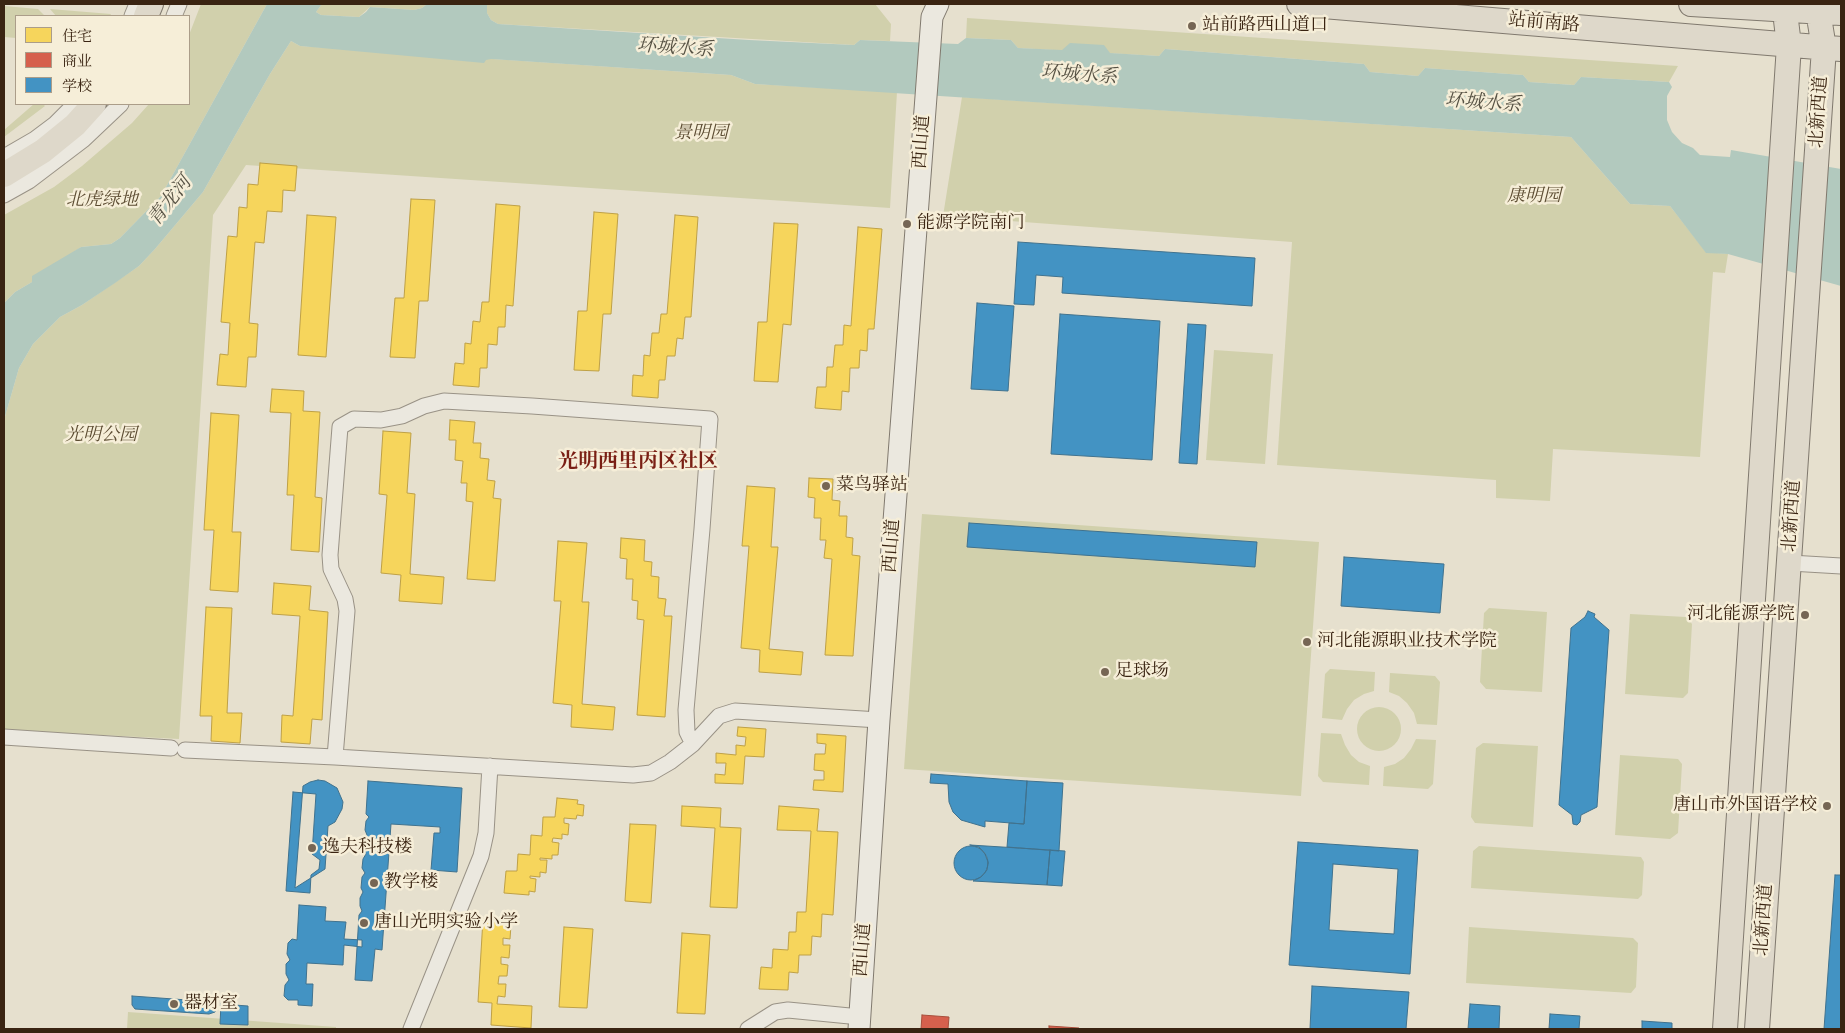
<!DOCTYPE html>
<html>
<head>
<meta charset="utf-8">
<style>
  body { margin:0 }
  #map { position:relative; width:1845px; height:1033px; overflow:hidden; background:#e6e0ce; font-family:"IM FELL English","Noto Serif SC",serif }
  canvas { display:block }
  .frame { position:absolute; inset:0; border:5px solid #3a2412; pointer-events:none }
  .legend { position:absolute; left:15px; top:15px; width:175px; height:90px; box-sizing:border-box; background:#f6eed8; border:1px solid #ab9d89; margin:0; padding:6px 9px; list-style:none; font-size:15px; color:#3a2412 }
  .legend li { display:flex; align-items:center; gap:10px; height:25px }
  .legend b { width:25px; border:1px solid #ab9d89 }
</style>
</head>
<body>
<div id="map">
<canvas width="1845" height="1033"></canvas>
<div class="frame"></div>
<ul class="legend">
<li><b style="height:14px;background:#f6d55c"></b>住宅</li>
<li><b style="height:14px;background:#d6604d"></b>商业</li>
<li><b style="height:14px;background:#4393c3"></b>学校</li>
</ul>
</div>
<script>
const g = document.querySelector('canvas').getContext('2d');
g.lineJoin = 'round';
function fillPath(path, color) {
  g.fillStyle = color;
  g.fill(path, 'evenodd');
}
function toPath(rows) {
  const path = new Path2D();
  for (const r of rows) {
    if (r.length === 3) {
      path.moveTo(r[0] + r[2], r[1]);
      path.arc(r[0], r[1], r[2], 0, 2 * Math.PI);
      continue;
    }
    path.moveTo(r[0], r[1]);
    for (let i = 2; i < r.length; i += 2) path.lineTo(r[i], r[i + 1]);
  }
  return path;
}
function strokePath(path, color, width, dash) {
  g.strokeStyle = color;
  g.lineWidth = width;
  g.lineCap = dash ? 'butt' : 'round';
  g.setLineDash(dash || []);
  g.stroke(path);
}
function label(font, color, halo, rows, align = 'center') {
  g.font = font + ' "IM FELL English","Noto Serif SC",serif';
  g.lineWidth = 5;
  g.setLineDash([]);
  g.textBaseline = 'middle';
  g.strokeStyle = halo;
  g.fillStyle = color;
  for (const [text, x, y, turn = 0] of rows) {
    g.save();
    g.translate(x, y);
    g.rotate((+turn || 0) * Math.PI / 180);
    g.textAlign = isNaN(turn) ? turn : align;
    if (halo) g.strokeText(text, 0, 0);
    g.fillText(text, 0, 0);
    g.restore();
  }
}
fillPath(toPath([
  [201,4,267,4,161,196,120,238,111,244,81,247,32,282,15,292,4,303,4,215,54,187,82,166,132,123,149,104,189,104,189,35],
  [322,4,427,4,422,8,414,10,370,7,359,17,321,15,316,12],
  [487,4,875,4,891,24,890,41,860,40,854,45,498,24,491,20,487,13],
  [4,6,38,9,45,16,16,16,16,38,4,37],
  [50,9,111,14,110,16,56,16],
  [967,18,1678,66,1669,82,1581,77,1574,85,1529,82,1523,75,1425,68,1418,76,1370,72,1364,64,1165,49,1159,56,1018,48,1011,40,966,38],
  [291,41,300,46,731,75,755,84,897,92,890,208,246,165,213,215,179,739,4,730,4,420,19,368,33,344,60,317,82,305,139,266,155,249,203,192,270,74],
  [962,97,1571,137,1630,204,1670,206,1706,252,1728,254,1725,273,1713,272,1700,457,1553,449,1550,501,1496,498,1496,480,1277,465,1292,242,943,216],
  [34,104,43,104,45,106,4,137,4,130],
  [1214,350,1273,354,1265,464,1206,460],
  [922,514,1319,542,1301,796,904,769],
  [1489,608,1547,612,1542,692,1486,689,1480,682,1484,613],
  [1630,614,1686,617,1692,624,1688,693,1683,698,1625,694],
  [1330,669,1375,672,1374,691,1364,694,1354,700,1347,709,1342,720,1322,718,1325,674],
  [1390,673,1435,676,1440,682,1437,725,1417,724,1414,713,1407,703,1399,696,1389,692],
  [1379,729,22],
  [1321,733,1341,734,1345,745,1351,755,1359,762,1370,766,1369,785,1323,782,1318,776],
  [1416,739,1436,740,1433,784,1428,789,1383,786,1384,767,1395,764,1404,758,1411,749],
  [1483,743,1538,746,1533,827,1475,823,1471,817,1476,748],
  [1620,755,1678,759,1682,764,1678,833,1670,839,1615,835],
  [1479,846,1641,857,1644,862,1642,895,1638,899,1471,888,1473,851],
  [1469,927,1633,938,1638,943,1636,987,1631,993,1466,983],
  [128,1012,336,1027,336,1029,127,1029]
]), '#d1d0ac');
fillPath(toPath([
  [267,4,322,4,316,12,321,15,359,17,366,12,370,7,414,10,422,8,427,4,487,4,487,13,491,20,498,24,749,40,854,45,860,40,958,44,966,38,1011,40,1018,48,1062,50,1070,43,1104,45,1110,53,1159,56,1165,49,1364,64,1370,72,1418,76,1425,68,1523,75,1529,82,1574,85,1581,77,1669,82,1672,87,1667,96,1667,120,1672,132,1682,143,1693,148,1700,155,1730,157,1731,150,1841,169,1841,286,1728,254,1706,253,1670,206,1630,204,1571,137,755,84,731,75,491,59,486,60,484,63,300,46,291,41,270,74,203,192,155,249,139,266,115,283,82,305,60,317,33,344,19,368,4,420,4,303,15,292,32,282,32,276,81,247,111,244,120,238,161,196]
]), '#b2c9be');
const homes = toPath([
  [260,163,297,166,295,191,283,190,282,212,267,211,264,243,255,242,249,323,258,324,256,357,248,357,246,387,217,385,220,354,228,355,230,323,221,322,228,236,237,237,239,207,247,208,248,184,258,185,260,163],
  [411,199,435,200,428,301,419,301,415,358,390,357,395,298,404,298,411,199],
  [496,204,520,206,513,306,506,305,505,327,498,327,497,345,488,344,487,368,480,368,479,387,453,385,455,363,464,364,465,343,471,344,473,321,480,322,482,302,489,302,496,204],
  [594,212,618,214,611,314,603,314,599,371,574,370,578,311,587,311,594,212],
  [307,215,336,217,326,357,298,355,307,215],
  [675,215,698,217,691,317,685,317,683,339,677,338,675,356,667,356,665,380,659,380,658,398,632,396,633,375,643,376,644,355,650,356,652,333,659,333,661,314,667,314,675,215],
  [774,223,798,224,791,325,783,324,778,382,754,381,758,322,767,322,774,223],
  [858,227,882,229,874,329,868,329,867,351,860,350,859,368,850,368,849,392,842,391,841,410,815,408,817,387,826,387,827,367,833,367,835,345,843,345,844,325,851,326,858,227],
  [272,389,304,391,303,411,320,412,315,497,322,498,319,552,291,550,294,495,287,495,291,413,270,412,272,389],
  [211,413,239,415,232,532,241,532,238,592,210,590,214,530,204,530,211,413],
  [450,420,475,422,473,443,481,443,480,458,489,459,487,480,495,481,493,498,501,499,495,581,467,579,473,502,466,501,467,483,461,483,463,461,455,460,456,440,449,440,450,420],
  [383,431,411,433,407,493,415,494,410,574,444,577,442,604,399,601,401,575,381,573,387,495,379,494,383,431],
  [809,478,833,479,832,500,840,501,839,516,847,516,846,537,853,538,852,555,860,556,853,656,825,655,832,559,824,558,826,540,820,540,821,518,814,518,815,498,808,497,809,478],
  [747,486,775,488,771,547,778,547,769,649,803,652,801,675,759,672,760,650,741,648,749,546,742,546,747,486],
  [621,538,645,540,644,561,652,562,651,576,659,577,658,598,666,599,664,616,672,616,665,717,637,715,644,620,637,619,638,601,632,600,633,579,626,579,627,559,620,558,621,538],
  [558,541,587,543,582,602,589,602,582,704,615,707,613,730,571,727,572,705,553,703,561,601,554,601,558,541],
  [274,583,311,586,309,610,328,612,322,720,312,719,310,744,281,742,282,715,293,716,300,616,272,614,274,583],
  [206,607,232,608,227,713,242,713,240,743,211,741,212,716,200,716,206,607],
  [738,727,766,729,764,757,745,756,743,784,715,783,715,774,725,775,726,763,716,763,716,753,736,755,736,745,745,746,746,737,737,736,738,727],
  [817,734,846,736,843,792,813,790,814,780,824,780,824,771,814,770,815,754,825,754,826,744,817,743,817,734],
  [557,798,578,800,577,804,584,805,583,816,577,815,576,819,564,818,564,823,569,824,568,835,562,834,562,839,553,838,552,842,559,843,558,855,552,855,552,859,540,858,540,860,547,860,546,873,540,872,540,877,530,876,530,878,536,879,535,892,529,891,529,895,504,893,506,871,517,871,518,854,530,855,531,835,542,836,543,817,555,817,557,798],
  [682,806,721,808,720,827,741,828,737,908,710,907,715,828,681,826,682,806],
  [779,806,819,809,817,831,838,832,833,915,822,914,821,937,812,936,811,955,799,955,798,973,789,972,788,990,759,989,761,967,772,968,773,949,788,950,789,932,796,932,797,912,806,912,811,831,777,830,779,806],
  [630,824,656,825,651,903,625,901,630,824],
  [483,919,503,921,503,925,511,925,510,939,503,938,503,945,510,945,509,958,501,957,501,964,508,965,507,976,499,976,498,984,506,984,505,997,498,996,497,1004,532,1006,531,1028,491,1025,492,1003,478,1002,483,919],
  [564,927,593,929,587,1008,559,1007,564,927],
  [682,933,710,935,705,1014,677,1013,682,933]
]);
fillPath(homes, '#f6d55c');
strokePath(homes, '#bea046', 1);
const shops = toPath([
  [922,1015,949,1017,948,1029,921,1029,922,1015],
  [1049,1026,1079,1028,1079,1029,1049,1029,1049,1026]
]);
fillPath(shops, '#d6604d');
strokePath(shops, '#a74e3b', 1);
const schools = toPath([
  [1018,242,1255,258,1252,306,1062,293,1063,277,1036,275,1034,305,1014,304,1018,242],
  [977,303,1014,306,1008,391,971,389,977,303],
  [1060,314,1160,321,1152,460,1051,454,1060,314],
  [1188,324,1206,325,1197,464,1179,463,1188,324],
  [969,523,1257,542,1255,567,967,547,969,523],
  [1344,557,1444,564,1440,613,1341,606,1344,557],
  [1588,611,1595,614,1594,617,1609,630,1597,807,1581,815,1580,822,1577,825,1573,824,1572,815,1559,805,1571,628,1585,617,1588,611],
  [931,774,1027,781,1024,824,985,821,985,827,961,820,953,812,949,802,948,784,930,783,931,774],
  [318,780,325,781,337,788,343,802,342,809,335,822,328,826,325,869,295,888,303,786,310,782,318,780],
  [368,781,462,788,457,872,431,870,434,833,440,833,440,827,391,824,382,950,375,949,372,981,355,980,359,915,362,911,360,906,360,898,363,892,361,888,362,877,365,873,362,868,363,859,366,854,364,850,364,840,367,835,365,830,366,821,369,817,366,814,368,781],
  [1027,781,1063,783,1059,851,1007,847,1009,823,1024,824,1027,781],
  [293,792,316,794,312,854,320,860,319,869,311,875,310,893,286,891,293,792],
  [1298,842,1418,850,1410,974,1289,965,1298,842],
  [1333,864,1398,869,1394,934,1329,930,1333,864],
  [970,845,1050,850,1047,885,973,881,981,877,987,870,988,862,985,854,979,847,970,845],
  [971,863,17],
  [1050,850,1065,851,1062,886,1047,885,1050,850],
  [1835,875,1841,875,1841,1029,1824,1029,1835,875],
  [299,905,326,907,325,921,346,922,344,939,362,940,362,947,344,945,343,965,307,963,306,984,313,984,312,1006,298,1005,298,1000,288,1000,284,996,285,985,289,980,286,974,286,964,290,960,287,954,288,943,292,939,297,940,299,905],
  [1312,986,1409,992,1406,1029,1310,1029,1312,986],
  [132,996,215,1002,215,1012,209,1014,135,1009,132,1005,132,996],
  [221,1004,248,1006,248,1025,220,1024,221,1004],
  [1470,1004,1500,1006,1499,1029,1468,1029,1470,1004],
  [1550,1014,1580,1016,1579,1029,1549,1029,1550,1014],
  [1642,1021,1672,1023,1672,1029,1642,1029,1642,1021]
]);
fillPath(schools, '#4393c3');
strokePath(schools, '#40728e', 1);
const street = toPath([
  [132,16,137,4],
  [174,16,179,4],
  [4,157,35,139,55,124,75,104],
  [4,195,29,181,83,140,121,104],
  [1790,563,1841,566],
  [4,737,171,748],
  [693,744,687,732,686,710,702,529,710,419,532,406,444,401,424,406,402,416,381,420,354,419,340,427,330,555,331,569,345,599,347,611,335,757,633,775,651,773,670,762,693,744,719,716,735,711,879,720],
  [185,750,335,757],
  [411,1029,481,856,486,833,490,766],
  [748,1029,775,1012,788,1010,860,1017]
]);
const secondary = toPath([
  [859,1029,879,720,932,17,938,4]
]);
const primary = toPath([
  [1299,4,1841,49],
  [1691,4,1841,13],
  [146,16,151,4],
  [4,175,43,151,75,125,94,104],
  [1725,1029,1789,45,1784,4],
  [1757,1029,1824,48,1818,11,1819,4]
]);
strokePath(street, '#999286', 17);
strokePath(secondary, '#80796e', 23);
strokePath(primary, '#80796e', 26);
strokePath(street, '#ebe8df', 15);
strokePath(secondary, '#ebe8df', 21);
strokePath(primary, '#ded8ca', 24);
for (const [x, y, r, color] of [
  [1192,26,5,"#766654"],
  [907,224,5,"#766654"],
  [826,486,5,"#766654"],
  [1805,615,5,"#766654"],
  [1307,642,5,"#766654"],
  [1105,672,5,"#766654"],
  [1827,806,5,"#766654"],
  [312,848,5,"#766654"],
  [374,883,5,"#766654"],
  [364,923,5,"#766654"],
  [174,1004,5,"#766654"]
]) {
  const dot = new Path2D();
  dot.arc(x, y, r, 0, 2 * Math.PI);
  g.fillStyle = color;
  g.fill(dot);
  strokePath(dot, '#f6eed8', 2);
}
label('18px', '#3a2412', '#f6eed8', [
  ["站前南路",1544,24,5],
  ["北新西道",1820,112,-86],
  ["西山道",923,142,-86],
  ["北新西道",1793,516,-86],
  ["西山道",893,546,-86],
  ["北新西道",1765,920,-86],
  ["西山道",864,950,-86]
]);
label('18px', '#3a2412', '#f6eed8', [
  ["站前路西山道口",1202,26],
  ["能源学院南门",917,224],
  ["菜鸟驿站",836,486],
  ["河北能源学院",1795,615,"right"],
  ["河北能源职业技术学院",1317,642],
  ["足球场",1115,672],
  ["唐山市外国语学校",1817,806,"right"],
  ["逸夫科技楼",322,848],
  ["教学楼",384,883],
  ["唐山光明实验小学",374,923],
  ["器材室",184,1004]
], 'left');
label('italic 18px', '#5c4c32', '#f6eed8', [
  ["景明园",701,134],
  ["康明园",1534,197],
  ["北虎绿地",102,201],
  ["光明公园",101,436]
]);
label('italic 19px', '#575244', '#f6eed8', [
  ["环城水系",675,49,4],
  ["环城水系",1079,76,4],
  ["环城水系",1483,104,4],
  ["青龙河",171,202,-52]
]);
label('bold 20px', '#7a1f14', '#f6eed8', [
  ["光明西里丙区社区",638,463]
]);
</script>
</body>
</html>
